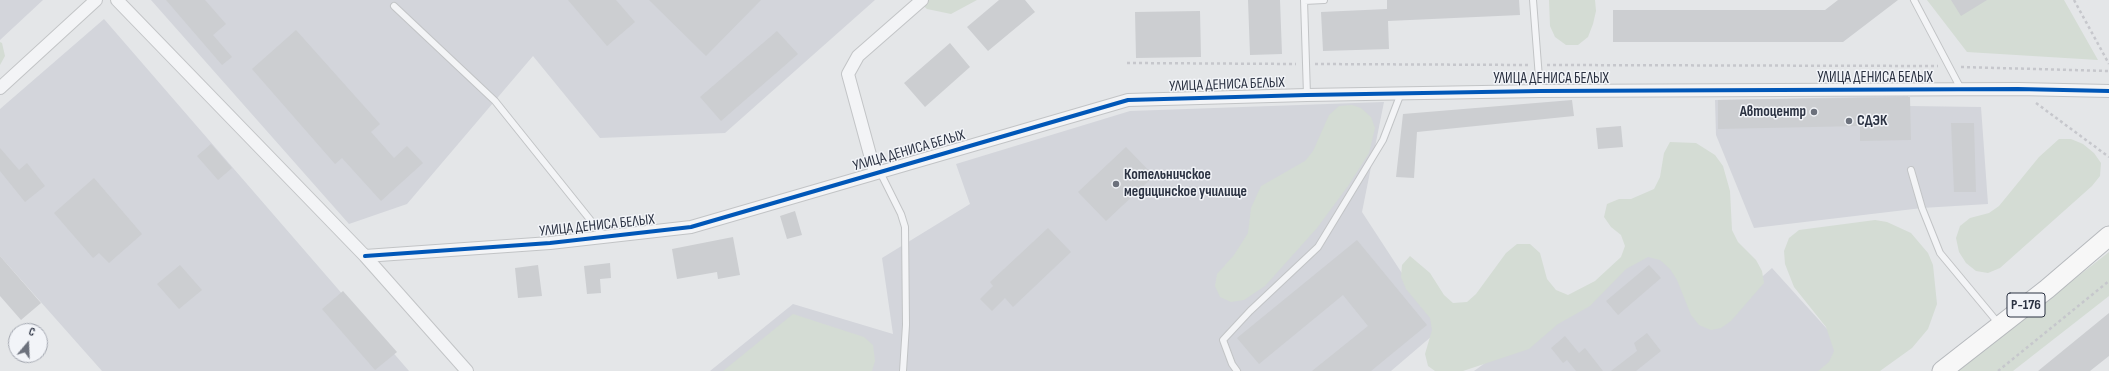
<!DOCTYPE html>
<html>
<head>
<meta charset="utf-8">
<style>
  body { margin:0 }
  #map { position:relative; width:2109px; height:371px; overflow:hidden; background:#e4e6e8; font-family:"Sofia Sans Condensed",sans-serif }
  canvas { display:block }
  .north { position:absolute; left:8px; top:323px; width:40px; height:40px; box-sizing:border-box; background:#f2f4f8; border:1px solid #a2a6af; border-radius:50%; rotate:19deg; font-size:11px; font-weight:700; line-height:16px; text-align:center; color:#2b3242 }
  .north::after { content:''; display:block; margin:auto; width:14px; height:18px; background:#6c717c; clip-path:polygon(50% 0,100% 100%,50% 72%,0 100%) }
</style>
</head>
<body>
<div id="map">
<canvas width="2109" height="371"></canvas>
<div class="north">С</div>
</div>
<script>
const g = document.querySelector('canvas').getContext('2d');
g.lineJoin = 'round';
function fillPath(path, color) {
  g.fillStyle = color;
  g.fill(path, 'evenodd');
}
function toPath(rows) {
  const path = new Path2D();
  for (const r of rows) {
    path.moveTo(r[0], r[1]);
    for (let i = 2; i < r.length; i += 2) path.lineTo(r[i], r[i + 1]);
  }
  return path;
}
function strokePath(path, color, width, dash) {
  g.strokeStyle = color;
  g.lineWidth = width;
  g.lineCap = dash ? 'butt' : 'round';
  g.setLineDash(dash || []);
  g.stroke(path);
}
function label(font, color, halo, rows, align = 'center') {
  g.font = font + ' "Sofia Sans Condensed",sans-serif';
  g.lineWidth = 3;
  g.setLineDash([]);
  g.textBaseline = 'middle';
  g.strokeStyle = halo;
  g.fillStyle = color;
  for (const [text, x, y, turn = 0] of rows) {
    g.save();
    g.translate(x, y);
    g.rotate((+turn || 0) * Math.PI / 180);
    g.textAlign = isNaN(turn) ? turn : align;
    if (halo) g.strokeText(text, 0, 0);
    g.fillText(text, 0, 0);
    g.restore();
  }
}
fillPath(toPath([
  [0,0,43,0,0,40],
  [151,0,875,0,725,133,600,138,533,56,407,204,349,224],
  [104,19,409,371,102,371,0,256,0,109],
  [1908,96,1909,106,1981,107,1988,204,1922,208,1754,228,1716,135,1715,100],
  [1384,102,1362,212,1439,330,1391,371,710,371,793,304,893,334,882,258,970,204,956,164,1130,111],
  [1651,243,1713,320,1772,268,1856,361,1843,371,1474,371]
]), '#d3d5db');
fillPath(toPath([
  [917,0,977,0,951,14,927,9],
  [1549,0,1595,0,1596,11,1593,24,1588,37,1578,45,1566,45,1555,37,1550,26],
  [1927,0,2064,0,2098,60,1967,52],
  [0,42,2,43,5,56,0,65],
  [1352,105,1361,108,1371,117,1375,128,1369,153,1348,186,1317,228,1265,286,1244,300,1231,302,1220,297,1215,286,1217,274,1234,255,1248,233,1251,208,1261,186,1305,161,1313,151,1329,115,1339,106],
  [2059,139,2071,139,2083,144,2094,153,2101,163,2100,176,2092,186,2000,268,1988,273,1976,271,1966,263,1959,252,1956,238,1960,226,1970,218,1989,213,1999,206,2039,157],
  [1670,142,1696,143,1715,155,1723,166,1730,191,1732,230,1738,242,1756,260,1762,271,1764,283,1731,321,1721,328,1711,330,1699,325,1691,315,1677,280,1670,269,1660,260,1648,257,1626,269,1590,306,1558,324,1529,349,1463,371,1435,371,1428,366,1425,354,1432,330,1430,318,1406,289,1401,277,1402,265,1410,256,1430,273,1444,295,1453,303,1467,302,1476,294,1506,253,1517,244,1530,244,1540,253,1547,279,1556,290,1568,295,1595,281,1621,257,1625,246,1621,235,1611,227,1604,217,1607,204,1619,199,1631,199,1654,189,1660,177,1664,153],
  [1875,220,1887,222,1911,233,1928,253,1933,265,1937,304,1928,329,1912,348,1880,371,1818,371,1829,362,1834,351,1826,327,1794,287,1785,264,1784,251,1789,238,1799,230],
  [2109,252,2109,296,2013,371,1956,371],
  [793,314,864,337,873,345,875,361,872,371,723,371]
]), '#d4dcd4');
fillPath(toPath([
  [166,0,205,0,226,24,213,35,232,57,222,65],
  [568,0,616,0,635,22,607,46],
  [649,0,761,0,706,56],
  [999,0,1025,0,1035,12,988,51,967,27],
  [1248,0,1280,0,1282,54,1250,55],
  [1387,0,1519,0,1520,15,1388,21,1389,49,1323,51,1321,12,1387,9],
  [1838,0,1898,0,1843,42,1613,42,1613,10,1825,10],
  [1951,0,1987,0,1961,16],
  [1200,11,1201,57,1136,58,1135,12],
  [296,30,380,124,371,132,394,158,407,146,423,163,381,201,342,158,335,164,252,69],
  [777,31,798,54,721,121,700,97],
  [950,43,970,67,925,107,904,83],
  [1910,97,1911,140,1860,141,1860,126,1718,129,1718,100],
  [1572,100,1574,116,1417,132,1414,178,1396,177,1403,114],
  [1951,123,1974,123,1976,192,1954,192],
  [1621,126,1623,147,1598,149,1596,128],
  [211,144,232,168,218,180,197,156],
  [1126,147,1154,176,1106,221,1078,192],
  [0,148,19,170,27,163,45,186,25,202,0,171],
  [94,178,142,234,109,263,99,253,93,258,54,213],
  [795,211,802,235,787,239,780,216],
  [1048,228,1071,252,1013,307,1005,298,992,311,980,299,993,286,990,282],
  [733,237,740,275,718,279,717,272,677,279,672,249],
  [1357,240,1427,325,1371,371,1312,371,1368,326,1343,295,1259,364,1237,338],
  [0,256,41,303,21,320,0,296],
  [610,263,611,278,600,279,601,293,587,294,584,266],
  [180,265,202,290,179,309,157,284],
  [538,265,542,296,518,298,515,268],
  [1649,265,1661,278,1618,315,1606,301],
  [343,291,397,352,375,370,322,309],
  [2109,313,2109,356,2090,371,2038,371],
  [1647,333,1661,351,1636,371,1611,371,1637,351,1634,343],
  [1565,336,1579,353,1585,348,1603,371,1576,371,1567,360,1563,363,1551,348]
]), '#ccced1');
const service = toPath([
  [1304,0,1307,95],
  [1533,0,1540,91],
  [1914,0,1961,89],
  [1304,1,1324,0],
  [394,6,495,101,604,237],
  [1911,170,1922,208,1940,253,1999,324],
  [880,172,901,214,905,227,906,325,903,371],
  [1237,371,1232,364,1223,340,1250,311,1318,247,1383,140,1401,93]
]);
const minor = toPath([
  [117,0,365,256,467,371],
  [0,88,96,0],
  [875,173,848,74,858,56,922,0],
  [365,256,550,243,691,227,1128,100,1307,95,1540,91,2018,89,2109,91]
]);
const trunk = toPath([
  [1942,371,2047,289,2109,236]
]);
strokePath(service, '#c2c4c6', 8);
strokePath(minor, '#c2c4c6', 14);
strokePath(trunk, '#b6b9bd', 21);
strokePath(toPath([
  [2074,0,2109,64],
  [1127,63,1296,64],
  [1315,64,1528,65],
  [1547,65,1938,66],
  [1961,67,2109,71],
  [2036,103,2109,157],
  [1998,371,2109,281]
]), '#c6c7cc', 2.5, [3, 3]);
strokePath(service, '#f3f4f6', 6);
strokePath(minor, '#f3f4f6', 12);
strokePath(trunk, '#f7f7f7', 19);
strokePath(toPath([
  [365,256,550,243,691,227,1128,100,1307,95,1540,91,2018,89,2109,91]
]), '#0057b8', 4);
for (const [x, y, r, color] of [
  [1814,112,4,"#6c717c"],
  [1849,121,4,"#6c717c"],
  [1116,184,4,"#6c717c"]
]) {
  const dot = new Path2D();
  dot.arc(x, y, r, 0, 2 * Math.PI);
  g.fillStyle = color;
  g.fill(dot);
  strokePath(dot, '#f2f4f8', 1.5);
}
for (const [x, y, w] of [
  [2026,305,38]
]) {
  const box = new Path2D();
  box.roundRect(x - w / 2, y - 12, w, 24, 3);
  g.fillStyle = '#f2f4f8';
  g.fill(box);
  strokePath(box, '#2b3242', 1);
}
label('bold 14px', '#2b3242', null, [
  ["Р-176",2026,305]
]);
label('15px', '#2b3242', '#f2f4f8', [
  ["УЛИЦА ДЕНИСА БЕЛЫХ",1875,78],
  ["УЛИЦА ДЕНИСА БЕЛЫХ",1551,79],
  ["УЛИЦА ДЕНИСА БЕЛЫХ",1227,85,-2],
  ["УЛИЦА ДЕНИСА БЕЛЫХ",909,151,-16],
  ["УЛИЦА ДЕНИСА БЕЛЫХ",597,226,-6]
]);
label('bold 15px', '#2b3242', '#f2f4f8', [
  ["Автоцентр",1806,112,"right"],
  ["СДЭК",1857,121],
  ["Котельничское",1124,175],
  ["медицинское училище",1124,192]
], 'left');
</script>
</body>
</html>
